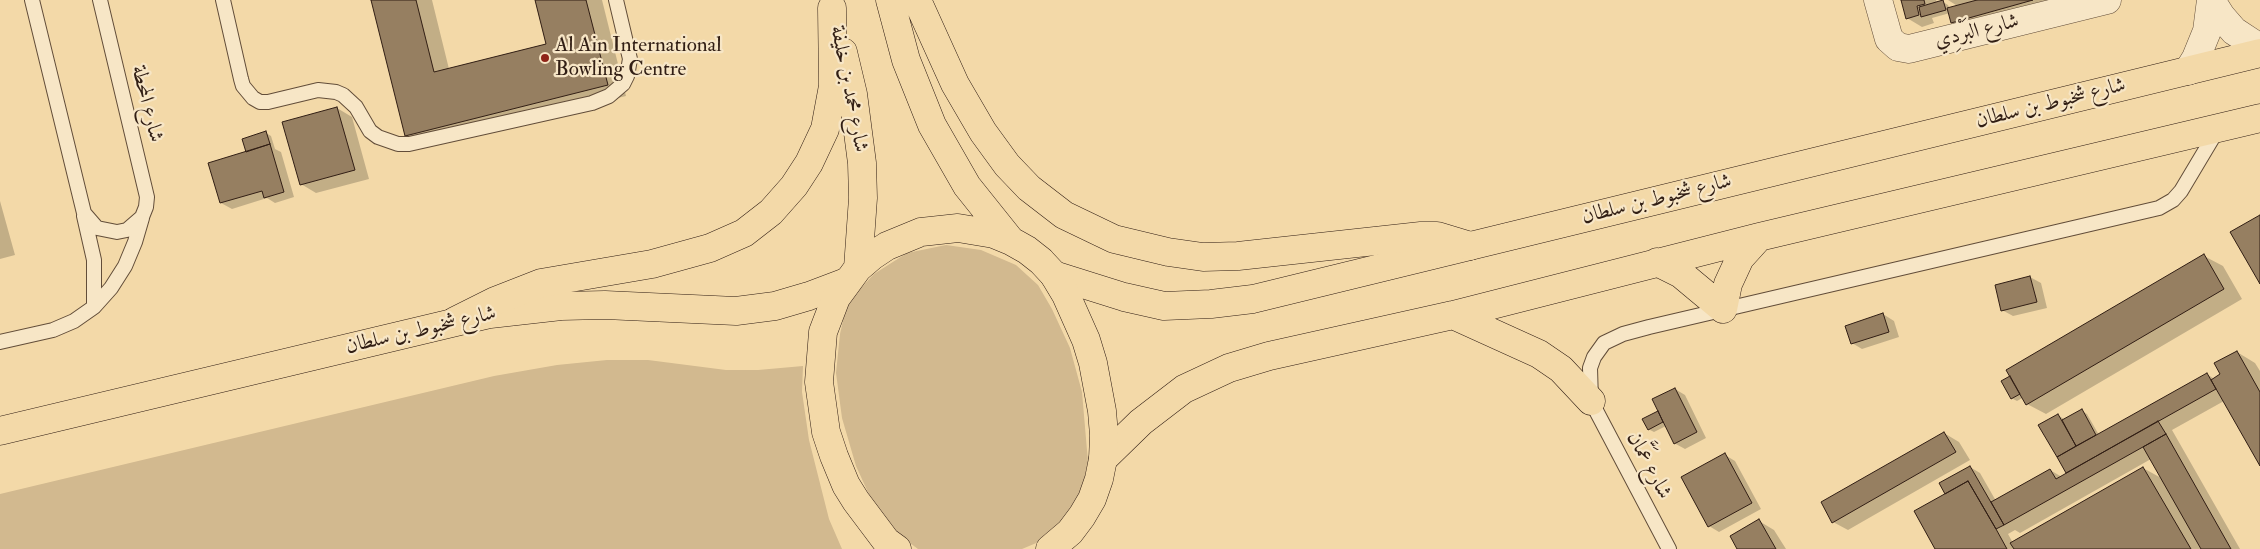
<!DOCTYPE html>
<html>
<head>
<meta charset="utf-8">
<style>
  body { margin:0 }
  canvas { display:block; background:#f3d9a8 }
</style>
</head>
<body>
<canvas width="2260" height="549"></canvas>
<script>
const g = document.querySelector('canvas').getContext('2d');
g.lineJoin = 'round';
function fillPath(path, color) {
  g.fillStyle = color;
  g.fill(path, 'evenodd');
}
function toPath(rows) {
  const path = new Path2D();
  for (const r of rows) {
    path.moveTo(r[0], r[1]);
    for (let i = 2; i < r.length; i += 2) path.lineTo(r[i], r[i + 1]);
  }
  return path;
}
function strokePath(path, color, width, dash) {
  g.strokeStyle = color;
  g.lineWidth = width;
  g.lineCap = dash ? 'butt' : 'round';
  g.setLineDash(dash || []);
  g.stroke(path);
}
function label(font, color, halo, rows, align = 'center') {
  g.font = font + ' "IM FELL Double Pica",Amiri,serif';
  g.lineWidth = 4.5;
  g.setLineDash([]);
  g.textBaseline = 'middle';
  g.strokeStyle = halo;
  g.fillStyle = color;
  for (const [text, x, y, turn = 0] of rows) {
    g.save();
    g.translate(x, y);
    g.rotate((+turn || 0) * Math.PI / 180);
    g.textAlign = isNaN(turn) ? turn : align;
    if (halo) g.strokeText(text, 0, 0);
    g.fillText(text, 0, 0);
    g.restore();
  }
}
fillPath(toPath([
  [946,245,981,250,1016,265,1038,285,1052,309,1070,348,1082,392,1088,462,1081,495,1064,521,1041,541,1022,549,918,549,891,529,872,501,856,466,842,418,836,373,840,334,847,303,874,274,907,253],
  [607,360,648,360,726,370,758,370,803,366,802,392,809,440,829,519,842,549,0,549,0,494,494,376,557,365]
]), '#d2b98f');
fillPath(toPath([
  [373,0,432,0,449,69,547,45,536,0,602,0,626,96,425,146,406,135],
  [1902,0,1936,0,1937,4,1943,2,1948,5,1950,9,1959,7,1948,0,2050,0,2051,4,1963,28,1952,22,1950,13,1932,18,1934,23,1922,27,1907,18],
  [337,108,352,117,369,179,316,193,301,184],
  [266,133,271,136,275,149,281,152,294,197,275,203,267,198,232,209,221,203,248,152],
  [0,201,15,255,0,259],
  [2204,256,2223,266,2242,299,2046,414,2027,404,2024,397,2017,401,2011,398],
  [2030,277,2041,283,2047,308,2013,316,2002,310],
  [1883,314,1894,321,1899,337,1862,349,1852,343],
  [2237,352,2255,363,2260,371,2260,464,2224,401,2172,430,2240,549,1937,549,1947,494,1970,467,1980,473,1996,501,2050,470,2062,477,2067,474,2040,426,2058,415,2065,420,2082,411,2087,414,2099,435,2207,374,2214,379,2222,374],
  [2151,459,2163,479,2143,468,2013,543,2008,534,2015,530,2020,533],
  [1675,389,1685,395,1706,438,1685,449,1674,443,1666,426,1654,432,1648,429],
  [1944,433,1959,442,1970,460,1848,530,1833,522],
  [1725,455,1735,461,1761,509,1719,532,1709,526],
  [1759,521,1774,530,1786,549,1738,549]
]), '#0003');
const building = toPath([
  [371,0,416,0,434,72,546,44,535,0,586,0,608,85,405,136,371,0],
  [1901,0,1924,0,1925,4,1917,6,1919,15,1906,19,1901,0],
  [1943,0,1946,10,1921,17,1919,7,1943,0],
  [1977,0,2033,0,1951,23,1947,8,1977,0],
  [337,107,355,170,300,185,282,122,337,107],
  [266,131,270,144,246,152,242,139,266,131],
  [270,144,284,192,264,198,262,191,220,203,208,163,270,144],
  [2260,215,2260,284,2230,232,2260,215],
  [2204,254,2224,289,2026,405,2006,370,2204,254],
  [2030,276,2037,302,2001,311,1995,285,2030,276],
  [1883,313,1889,332,1851,344,1845,326,1883,313],
  [2237,351,2260,392,2260,466,2211,380,2220,374,2214,363,2237,351],
  [2207,373,2216,389,2066,473,2057,457,2207,373],
  [2010,376,2020,394,2011,399,2001,381,2010,376],
  [1675,388,1697,432,1674,444,1652,399,1675,388],
  [2082,409,2096,435,2076,446,2062,420,2082,409],
  [1658,411,1663,422,1648,430,1642,419,1658,411],
  [2058,414,2076,446,2057,457,2038,425,2058,414],
  [2158,421,2166,434,2004,525,1991,502,2050,469,2056,479,2158,421],
  [1944,432,1956,452,1832,523,1821,502,1944,432],
  [2166,434,2231,549,2201,549,2143,447,2166,434],
  [1725,453,1752,503,1708,527,1681,477,1725,453],
  [1970,466,2004,525,1996,529,1968,481,1945,494,1939,483,1970,466],
  [2143,467,2191,549,2014,549,2010,543,2143,467],
  [1968,481,1996,529,2007,549,1935,549,1914,511,1968,481],
  [1759,519,1776,549,1737,549,1730,536,1759,519]
]);
fillPath(building, '#967f61');
strokePath(building, '#311e14', 1);
const service = toPath([
  [32,0,84,213,97,228,117,232,127,230,142,217,146,207,147,197,100,0],
  [223,0,241,79,243,86,253,98,260,102,268,102,318,90,336,92,343,95,356,107,370,131,378,137,398,144,409,144,592,103,609,96,623,84,627,76,630,59,616,0],
  [84,216,94,260,94,307],
  [0,342,53,330,74,321,94,307,111,288,125,266,135,242,142,218],
  [1669,549,1591,401,1590,368,1594,357,1604,343,1623,334,1649,327,2159,208,2173,200,2181,191,2218,129]
]);
const minor = toPath([
  [1878,0,1889,39,1898,47,1909,49,2107,0],
  [2211,0,2221,16,2234,31,2260,48],
  [2188,71,2196,58,2207,31,2211,0]
]);
const primary = toPath([
  [1657,262,1681,274,1723,309,1728,284,1740,258,1759,237],
  [1054,275,1124,297,1164,306,1211,304,1253,299,2260,53],
  [1453,315,1539,354,1561,369,1591,401],
  [0,431,490,314,561,306,605,305,736,311,775,306,809,296,846,282],
  [1103,459,1141,422,1184,389,1229,368,1269,356,1453,315,1759,237,2260,118]
]);
const trunk = toPath([
  [890,0,906,60,932,125,967,186,1011,241],
  [917,0,955,84,983,132,1007,165,1029,188,1064,215,1114,239,1168,252,1203,257,1238,256,1421,236,1437,236,1470,246],
  [843,52,853,94,862,163,863,198,858,268],
  [455,321,495,301,541,283,652,264,710,248,744,233,771,212,794,186,809,163,825,129,833,86,832,8],
  [897,549,886,541,856,501,846,485,834,456,826,432,819,382,823,332,836,298,858,268,872,256,887,246,921,232,958,228,994,234,1011,241,1027,250,1041,261,1054,275,1066,295,1086,340,1093,363,1102,411,1104,435,1103,459,1099,479,1092,499,1082,516,1070,532,1050,549]
]);
strokePath(service, '#624d39', 16);
strokePath(minor, '#624d39', 29);
strokePath(primary, '#311e14', 29);
strokePath(trunk, '#311e14', 29);
strokePath(service, '#f7e6c6', 14);
strokePath(minor, '#f7e6c6', 28);
strokePath(primary, '#f3d9a8', 28);
strokePath(trunk, '#f3d9a8', 28);
for (const [x, y, r, color] of [
  [545,58,5,"#8f2418"]
]) {
  const dot = new Path2D();
  dot.arc(x, y, r, 0, 2 * Math.PI);
  g.fillStyle = color;
  g.fill(dot);
  strokePath(dot, '#f7e6c6', 2);
}
label('21px', '#311e14', '#f7e6c6', [
  ["شارع البَرْدِي",1977,32,-14],
  ["شارع محمد بن خليفة",848,89,79],
  ["شارع المحطة",146,104,76],
  ["شارع شخبوط بن سلطان",2051,104,-14],
  ["شارع شخبوط بن سلطان",1657,200,-14],
  ["شارع شخبوط بن سلطان",421,331,-13],
  ["شارع عَمَّان",1648,466,62]
]);
label('21px', '#311e14', '#f7e6c6', [
  ["Al Ain International",555,46],
  ["Bowling Centre",555,70]
], 'left');
</script>
</body>
</html>
